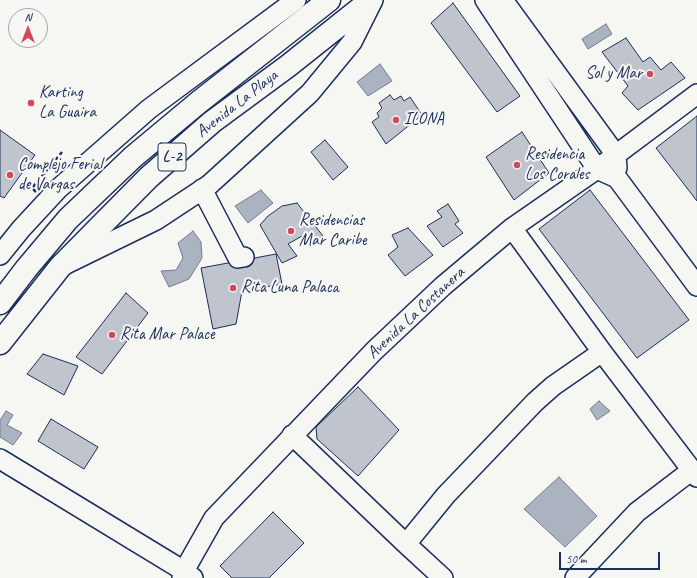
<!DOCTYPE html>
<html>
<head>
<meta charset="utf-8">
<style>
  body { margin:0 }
  #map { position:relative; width:697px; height:578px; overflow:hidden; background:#f6f6f2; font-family:Caveat,sans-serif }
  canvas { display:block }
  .north { position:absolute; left:8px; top:8px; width:40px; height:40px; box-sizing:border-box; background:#f6f6f2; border:1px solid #9ea6b7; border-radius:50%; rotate:0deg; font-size:11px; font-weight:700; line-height:16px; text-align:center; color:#1b2f5e }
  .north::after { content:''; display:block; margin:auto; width:14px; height:18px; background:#d1495b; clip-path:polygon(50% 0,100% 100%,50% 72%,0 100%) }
  .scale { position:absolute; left:559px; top:552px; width:101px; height:18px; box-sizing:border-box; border:2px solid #1b2f5e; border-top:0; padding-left:5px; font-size:12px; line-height:14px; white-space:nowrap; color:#1b2f5e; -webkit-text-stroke:3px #f6f6f2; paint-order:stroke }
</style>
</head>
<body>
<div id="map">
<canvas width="697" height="578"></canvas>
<div class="north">N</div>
<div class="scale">50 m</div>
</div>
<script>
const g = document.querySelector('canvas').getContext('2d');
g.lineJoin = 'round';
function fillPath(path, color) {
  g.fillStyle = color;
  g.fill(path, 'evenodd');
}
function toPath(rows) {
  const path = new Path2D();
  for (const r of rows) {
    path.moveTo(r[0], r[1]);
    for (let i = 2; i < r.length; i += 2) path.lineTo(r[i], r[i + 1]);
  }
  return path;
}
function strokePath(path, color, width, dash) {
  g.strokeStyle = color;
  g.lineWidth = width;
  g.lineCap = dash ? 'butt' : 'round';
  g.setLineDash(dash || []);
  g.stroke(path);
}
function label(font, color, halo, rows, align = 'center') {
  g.font = font + ' Caveat,sans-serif';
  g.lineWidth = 4;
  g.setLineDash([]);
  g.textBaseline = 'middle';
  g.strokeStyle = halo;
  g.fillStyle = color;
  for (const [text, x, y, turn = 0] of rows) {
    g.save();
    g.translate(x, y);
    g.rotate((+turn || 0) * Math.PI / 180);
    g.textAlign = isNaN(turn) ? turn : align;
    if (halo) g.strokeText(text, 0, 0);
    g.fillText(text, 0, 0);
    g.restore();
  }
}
const water = toPath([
  [606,24,612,34,588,49,582,39,606,24],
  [380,64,392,81,368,96,357,82,380,64],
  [261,190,273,203,248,223,235,206,261,190],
  [193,231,201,242,202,258,189,279,169,287,161,271,176,270,183,258,178,243,193,231],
  [599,401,610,411,597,420,590,409,599,401],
  [6,411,13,415,7,425,22,433,13,445,0,437,0,420,6,411],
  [559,477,597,516,565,547,524,509,559,477]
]);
fillPath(water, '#abb2c0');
strokePath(water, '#717e99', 1);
const building = toPath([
  [453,3,520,96,497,112,431,23,453,3],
  [626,38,643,62,650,57,661,70,671,62,685,78,638,110,622,93,628,86,602,52,626,38],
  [390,95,394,100,401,96,404,101,410,97,422,115,386,144,372,122,379,117,377,113,382,108,379,103,390,95],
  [697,116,697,201,656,148,697,116],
  [0,130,35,155,4,198,0,196,0,130],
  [522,132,549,173,514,200,486,157,522,132],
  [325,140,348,167,333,180,311,152,325,140],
  [590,190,689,320,637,358,539,229,590,190],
  [297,203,323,236,310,247,302,236,288,244,297,256,282,263,260,225,268,216,282,206,297,203],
  [448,204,459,221,455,224,463,233,443,247,427,226,442,217,437,211,448,204],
  [408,228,433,255,405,276,388,255,398,247,392,235,408,228],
  [276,254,282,284,242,291,236,324,213,329,201,268,276,254],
  [126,293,148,313,102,374,76,357,126,293],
  [43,354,78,366,64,395,27,374,43,354],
  [358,387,399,430,358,476,317,439,316,427,358,387],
  [51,419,98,447,84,469,38,441,51,419],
  [273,512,304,543,269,578,232,578,220,566,273,512]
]);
fillPath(building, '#c0c4cd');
strokePath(building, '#1b2f5e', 1);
const minor = toPath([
  [485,0,597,169,617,178,697,286],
  [503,0,616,155,617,168],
  [202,189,238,258,244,257],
  [512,228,602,352,697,477],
  [0,255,21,229,58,189,149,109,296,0],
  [66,264,156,220,209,185,310,93,352,42,373,0],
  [292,435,406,544,443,578],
  [0,459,184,571,193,578],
  [406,544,446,495,535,402,553,386,602,352],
  [182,578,184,571,214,518,374,351,443,286,512,228,597,169,697,94],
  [575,578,637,512,692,470]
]);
const major = toPath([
  [0,303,26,269,68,219,133,157,199,102,329,0],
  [0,343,60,267,149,177,212,122,288,66,371,0]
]);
strokePath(minor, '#1b2f5e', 22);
strokePath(major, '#1b2f5e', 25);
strokePath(toPath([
  [36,192,32,188,62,152]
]), '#1b2f5e', 2.5, [4, 3]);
strokePath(minor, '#f6f6f2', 19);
strokePath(major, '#f6f6f2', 22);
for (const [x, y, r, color] of [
  [650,74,4,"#d1495b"],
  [31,103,4,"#d1495b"],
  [396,120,4,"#d1495b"],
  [517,165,4,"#d1495b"],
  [10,175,4,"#d1495b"],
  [291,231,4,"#d1495b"],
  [233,288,4,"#d1495b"],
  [112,335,4,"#d1495b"]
]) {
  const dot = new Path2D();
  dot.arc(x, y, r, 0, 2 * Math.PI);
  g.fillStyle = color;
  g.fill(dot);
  strokePath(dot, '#f6f6f2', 1.5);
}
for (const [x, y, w] of [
  [172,157,28]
]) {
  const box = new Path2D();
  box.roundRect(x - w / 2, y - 14, w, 28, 3);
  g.fillStyle = '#f6f6f2';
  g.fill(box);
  strokePath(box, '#1b2f5e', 1);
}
label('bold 16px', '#1b2f5e', null, [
  ["L-2",172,157]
]);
label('17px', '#1b2f5e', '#f6f6f2', [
  ["Sol y Mar",642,74,"right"],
  ["Karting",39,93],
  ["La Guaira",39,113],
  ["ILONA",404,120],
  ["Residencia",525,155],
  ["Los Corales",525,175],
  ["Complejo Ferial",18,165],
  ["de Vargas",18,185],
  ["Residencias",299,221],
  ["Mar Caribe",299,241],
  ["Rita Luna Palaca",241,288],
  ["Rita Mar Palace",120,335]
], 'left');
label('17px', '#1b2f5e', '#f6f6f2', [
  ["Avenida La Playa",237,104,-38],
  ["Avenida La Costanera",416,313,-43]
]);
</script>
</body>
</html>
